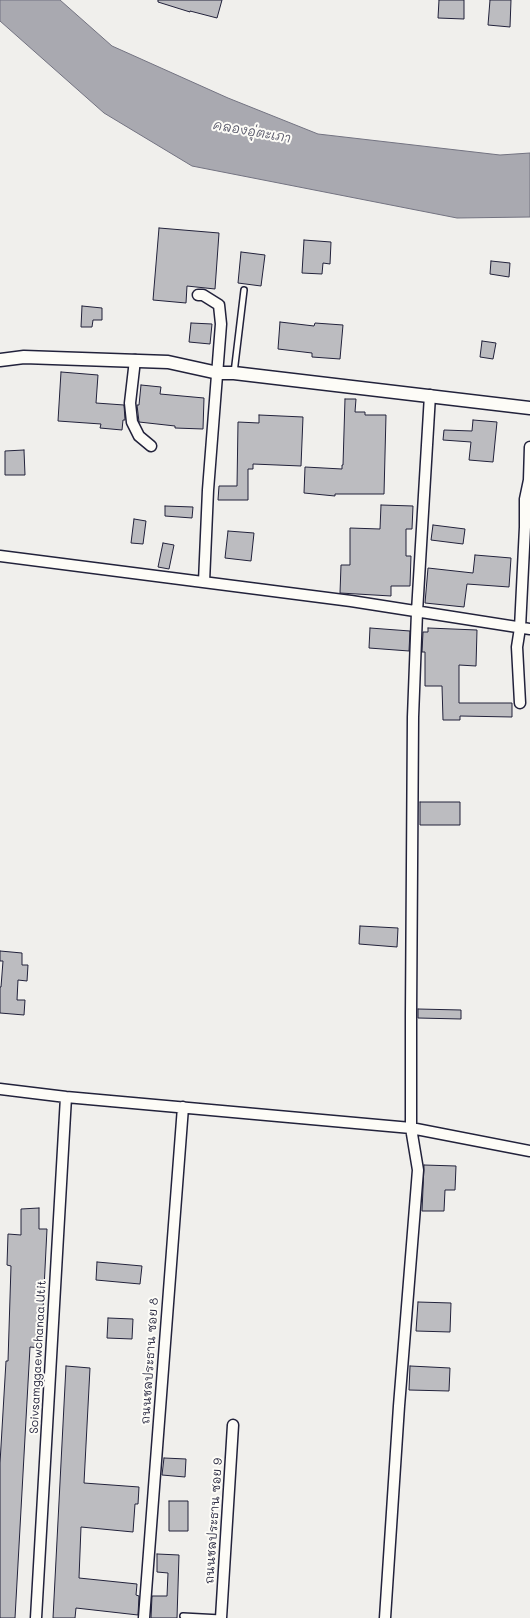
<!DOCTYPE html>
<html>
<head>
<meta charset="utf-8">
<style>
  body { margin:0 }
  canvas { display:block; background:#f0efec }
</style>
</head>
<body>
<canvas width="530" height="1618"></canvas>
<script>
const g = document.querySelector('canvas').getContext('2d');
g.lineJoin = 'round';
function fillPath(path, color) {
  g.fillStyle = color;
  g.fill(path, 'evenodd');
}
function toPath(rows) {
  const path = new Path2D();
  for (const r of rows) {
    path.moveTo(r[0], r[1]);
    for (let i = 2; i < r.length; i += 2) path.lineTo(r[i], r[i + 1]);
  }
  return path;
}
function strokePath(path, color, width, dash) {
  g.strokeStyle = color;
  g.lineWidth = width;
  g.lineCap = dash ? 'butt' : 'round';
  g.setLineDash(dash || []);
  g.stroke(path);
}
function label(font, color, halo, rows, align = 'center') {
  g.font = font + ' Mali,"Playpen Sans Thai",sans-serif';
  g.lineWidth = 4;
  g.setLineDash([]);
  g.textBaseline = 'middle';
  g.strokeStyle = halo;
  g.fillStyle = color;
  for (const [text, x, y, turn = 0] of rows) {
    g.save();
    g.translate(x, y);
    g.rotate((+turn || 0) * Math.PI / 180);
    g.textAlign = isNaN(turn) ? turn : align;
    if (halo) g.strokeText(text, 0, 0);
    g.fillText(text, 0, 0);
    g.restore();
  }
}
const water = toPath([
  [0,0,60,0,112,46,228,98,318,134,500,155,530,153,530,217,457,218,192,166,104,113,0,21,0,0]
]);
fillPath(water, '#a9a9b0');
strokePath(water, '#737381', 1);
const building = toPath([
  [158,0,222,0,217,18,190,11,190,12,158,2,158,0],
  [439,0,464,0,464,19,438,18,439,0],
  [490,0,511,0,510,27,488,25,490,0],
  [159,228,219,233,215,289,187,286,186,303,153,300,159,228],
  [304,240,331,242,330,264,323,263,322,274,302,273,304,240],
  [241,252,265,255,261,286,238,283,241,252],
  [491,261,510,263,509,277,490,274,491,261],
  [82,306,102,308,102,320,93,320,92,327,81,327,82,306],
  [280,322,314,326,315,323,343,325,340,359,312,357,312,353,278,349,280,322],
  [191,323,212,324,210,344,189,342,191,323],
  [482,341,496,343,493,359,480,357,482,341],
  [61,372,98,375,96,403,124,405,125,420,123,420,122,430,100,428,101,424,58,421,61,372],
  [141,385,161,387,160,394,204,398,203,429,175,428,175,426,139,422,137,405,139,405,141,385],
  [345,399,356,399,355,412,365,412,365,415,386,415,384,494,335,494,335,496,304,493,305,467,342,469,342,465,343,465,345,399],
  [259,415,303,417,301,466,253,464,253,469,248,469,248,500,218,500,219,486,237,486,238,422,259,423,259,415],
  [473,420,497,422,493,462,469,460,471,442,443,440,444,430,472,431,473,420],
  [24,450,25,475,5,475,5,451,24,450],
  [381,505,413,506,412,529,406,529,406,556,411,556,410,586,391,586,391,596,340,593,341,565,350,565,350,528,380,529,381,505],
  [165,506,193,507,192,518,165,516,165,506],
  [134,519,146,521,143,544,131,543,134,519],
  [433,525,465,529,463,544,431,540,433,525],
  [228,531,254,533,251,561,225,558,228,531],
  [163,543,174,545,169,569,158,567,163,543],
  [475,555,511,558,509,587,467,584,464,607,425,603,428,568,473,573,475,555],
  [370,628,410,631,409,651,369,648,370,628],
  [428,628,477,630,476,666,459,665,459,703,512,703,512,717,460,716,460,720,443,720,442,686,425,686,425,652,422,652,423,632,428,632,428,628],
  [420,802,460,802,460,825,420,825,420,802],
  [360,926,398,928,397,947,359,944,360,926],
  [0,951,22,953,22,965,28,965,27,981,18,980,17,1000,25,1000,24,1015,0,1013,0,987,1,987,3,961,0,961,0,951],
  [418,1009,461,1010,461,1019,418,1018,418,1009],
  [424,1165,456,1166,455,1190,445,1190,444,1211,422,1211,424,1165],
  [39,1208,39,1229,47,1229,41,1348,30,1347,15,1618,0,1618,0,1463,6,1361,8,1361,11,1266,7,1265,8,1234,21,1235,21,1209,39,1208],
  [97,1262,142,1266,140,1284,96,1280,97,1262],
  [418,1302,451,1303,450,1332,416,1331,418,1302],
  [108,1318,133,1319,132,1339,107,1338,108,1318],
  [66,1366,90,1368,84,1483,139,1487,138,1504,135,1504,133,1532,81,1527,79,1578,137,1584,136,1595,139,1596,138,1615,76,1608,75,1618,53,1618,66,1366],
  [410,1366,450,1368,449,1391,409,1390,410,1366],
  [164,1458,186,1459,185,1477,162,1475,164,1458],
  [169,1501,188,1501,188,1531,169,1531,169,1501],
  [157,1554,179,1555,177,1618,151,1618,152,1596,167,1596,168,1573,157,1572,157,1554]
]);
fillPath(building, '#bcbcc0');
strokePath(building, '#22223b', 1);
const service = toPath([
  [234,373,244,290],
  [183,1616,221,1618]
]);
const minor = toPath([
  [198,295,203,295,219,305,221,324,208,490,204,582],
  [135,360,130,403,132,422,139,436,151,446],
  [0,556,351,601,530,629],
  [520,703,517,647,520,628,525,527,525,499,529,480,530,447],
  [0,1089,66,1097,411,1128,530,1151],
  [36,1618,66,1097],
  [144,1618,183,1107],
  [221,1618,233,1425],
  [385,1618,399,1406,418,1170,411,1128,411,1014,413,717,417,612,430,395]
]);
const tertiary = toPath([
  [0,360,24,357,168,362,218,373,234,373,530,408]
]);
strokePath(service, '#22223b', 8);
strokePath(minor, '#22223b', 13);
strokePath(tertiary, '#22223b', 15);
strokePath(service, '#fdfcf7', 5);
strokePath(minor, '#fdfcf7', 10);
strokePath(tertiary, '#fdfcf7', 12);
label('12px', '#22223b', '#fdfcf7', [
  ["Soivsamggaewchanaa Utit",38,1357,-87],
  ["ถนนชลประธาน ซอย 8",150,1361,-86],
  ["ถนนชลประธาน ซอย 9",214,1521,-86]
]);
label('italic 13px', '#58586a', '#fdfcf7', [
  ["คลองอุ่ตะเภา",252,132,10]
]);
</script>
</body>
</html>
